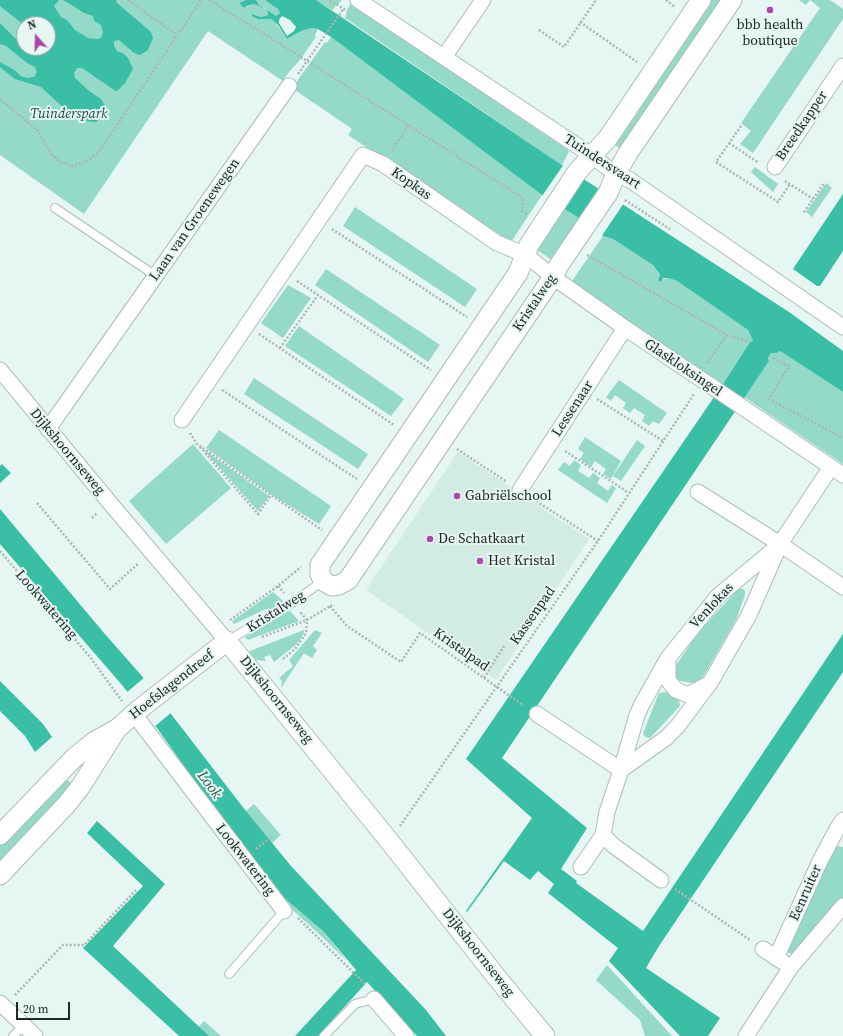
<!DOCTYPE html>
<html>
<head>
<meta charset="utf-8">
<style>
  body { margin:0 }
  #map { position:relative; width:843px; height:1036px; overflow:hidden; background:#e6f6f2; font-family:"Source Serif 4",serif }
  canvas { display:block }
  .north { position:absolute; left:16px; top:16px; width:40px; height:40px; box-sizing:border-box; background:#e6f6f2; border:1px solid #97a3a0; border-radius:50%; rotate:340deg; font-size:11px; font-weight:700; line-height:16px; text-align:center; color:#212725 }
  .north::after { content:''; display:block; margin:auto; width:14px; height:18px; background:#ad47ab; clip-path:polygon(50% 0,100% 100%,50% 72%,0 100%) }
  .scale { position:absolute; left:16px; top:1002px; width:54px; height:18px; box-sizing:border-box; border:2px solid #212725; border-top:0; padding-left:5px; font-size:12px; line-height:14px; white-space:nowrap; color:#212725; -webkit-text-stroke:3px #e6f6f2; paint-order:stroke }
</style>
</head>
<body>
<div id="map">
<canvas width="843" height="1036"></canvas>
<div class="north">N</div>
<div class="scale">20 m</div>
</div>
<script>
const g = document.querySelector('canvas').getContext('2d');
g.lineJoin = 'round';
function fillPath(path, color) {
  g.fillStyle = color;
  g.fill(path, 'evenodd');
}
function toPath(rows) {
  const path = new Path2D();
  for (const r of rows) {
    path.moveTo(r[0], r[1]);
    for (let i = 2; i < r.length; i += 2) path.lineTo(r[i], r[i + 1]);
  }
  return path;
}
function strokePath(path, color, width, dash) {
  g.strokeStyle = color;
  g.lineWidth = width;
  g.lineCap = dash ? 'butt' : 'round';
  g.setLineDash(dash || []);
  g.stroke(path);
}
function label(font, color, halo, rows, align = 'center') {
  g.font = font + ' "Source Serif 4",serif';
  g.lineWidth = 4;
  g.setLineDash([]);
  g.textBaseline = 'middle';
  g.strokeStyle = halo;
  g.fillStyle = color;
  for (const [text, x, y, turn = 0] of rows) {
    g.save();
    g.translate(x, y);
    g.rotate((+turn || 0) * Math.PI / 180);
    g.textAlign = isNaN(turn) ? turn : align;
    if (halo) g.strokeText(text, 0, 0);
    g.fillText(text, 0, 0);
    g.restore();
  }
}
fillPath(toPath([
  [458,452,589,539,496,680,366,590]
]), '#d2ebe5');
fillPath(toPath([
  [0,0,246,0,239,3,244,8,254,4,268,12,268,15,261,17,254,14,258,19,269,18,274,21,287,39,301,31,311,28,318,29,315,35,316,37,300,60,289,72,283,81,208,31,84,214,0,155],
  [24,24,48,24,48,48,24,48],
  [256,0,265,0,275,6,280,11,279,15,276,16,271,14,265,8,259,5],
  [316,0,342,0,332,10],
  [706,0,725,0,624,151,610,142],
  [799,0,830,0,843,9,843,19,753,153,740,144,751,131,741,123,820,8,810,0,806,5],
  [351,4,568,150,569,152,562,165,345,18,347,10],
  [331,37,542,195,511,242,348,135,352,129,292,88,325,42,327,43],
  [755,167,778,184,773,192,751,172],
  [826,183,832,188,812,217,806,212],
  [355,207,477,289,465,307,343,226],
  [561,207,582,220,555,262,534,248],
  [603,236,613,239,653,265,660,276,658,280,668,278,677,281,748,330,753,341,750,342,723,384,570,284],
  [326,269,440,345,428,362,315,285],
  [288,285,311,298,283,338,261,323],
  [299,326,404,399,391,416,285,346],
  [779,351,786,355,843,392,843,464,744,397,769,361,768,358,771,353,777,353],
  [254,378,368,454,358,469,244,394],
  [619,380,667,413,659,424,653,421,649,426,642,421,645,415,634,408,630,413,623,408,626,403,615,395,611,401,606,397],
  [219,430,331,506,319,524,272,495,206,448],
  [585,437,621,461,611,479,603,474,606,469,595,461,591,467,580,459,584,453,578,449],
  [637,440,645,446,621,481,613,476],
  [193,444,231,488,166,544,129,501],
  [203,449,269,496,258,511],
  [574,460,581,465,578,471,589,478,593,473,600,478,597,483,608,491,612,485,616,488,607,503,558,470,564,462,570,466],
  [738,589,743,589,745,591,745,595,736,620,703,677,698,681,692,683,676,680,672,671,697,634],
  [273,592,283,601,282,603,271,609,266,609,234,624,232,621],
  [290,611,299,621,248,640,245,637,272,621,280,614],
  [304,630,304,633,297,644,274,662,270,655,264,657,266,661,256,660,250,653,250,651],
  [315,630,322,633,313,646,317,650,312,658,304,653,281,688,282,681,279,678,293,666,289,660],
  [666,692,679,700,680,706,650,738,645,737,643,733,659,693],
  [65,779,69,781,71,786,0,867,0,841],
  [254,804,281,835,272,843,246,811],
  [836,846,843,847,843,899,794,952,792,954,787,952,831,851],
  [282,896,324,932,347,961,319,934,285,903],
  [607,965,672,1036,645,1036,640,1020,596,980],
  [204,1021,221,1036,191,1036]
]), '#95d9c9');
fillPath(toPath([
  [0,0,59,0,54,6,61,17,67,20,75,30,88,38,97,39,101,38,103,32,101,25,94,21,93,16,84,13,65,1,62,0,116,0,117,3,151,32,153,38,148,50,140,55,134,53,119,40,114,41,114,46,117,51,123,53,128,58,133,69,125,83,117,91,114,90,82,68,77,68,74,73,75,78,89,91,101,99,106,107,104,115,96,122,85,121,79,119,66,110,41,87,15,79,0,67,0,62,16,71,20,76,27,78,34,77,37,72,35,67,27,63,6,46,0,44,0,23,19,42,24,43,24,48,48,48,48,24,24,25,0,6],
  [246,0,256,0,259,5,276,16,280,13,278,9,265,0,316,0,562,165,789,312,843,351,843,392,783,353,779,351,777,353,771,353,768,358,769,361,502,758,587,828,561,869,577,881,576,883,643,931,843,634,843,672,659,946,646,968,720,1018,708,1036,680,1036,609,961,618,948,548,893,554,884,538,871,530,880,504,861,467,912,466,911,532,818,466,759,723,384,750,342,753,341,748,330,677,281,668,278,663,278,661,282,658,280,660,275,653,265,613,239,603,236,582,220,542,195,331,37,318,29,311,28,301,31,287,39,278,25,271,19,258,19,252,16,252,14,261,17,268,15,268,12,264,9,254,4,247,6,244,8,239,3],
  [282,16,290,20,296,27,294,31,287,36,279,23,279,20],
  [843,194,843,251,820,286,817,286,793,269],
  [2,464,11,473,0,483,0,466],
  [0,509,104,633,141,675,242,806,291,866,426,1010,446,1036,417,1036,367,982,318,1036,295,1036,356,970,324,932,282,896,216,811,157,728,122,685,0,544],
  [0,681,43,724,52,737,35,752,25,736,0,711],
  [97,821,165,884,113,946,209,1036,179,1036,83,948,143,886,87,833]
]), '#3abea6');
fillPath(toPath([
  [564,164,582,176,560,209,542,196],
  [603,189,624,203,601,237,581,222],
  [145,677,172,712,154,727,126,693]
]), '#e6f6f2');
const service = toPath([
  [55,208,156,276],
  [227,641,292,603,323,581],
  [229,974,284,911],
  [13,1036,24,1025],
  [324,1036,355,1004,374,999]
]);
const minor = toPath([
  [358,0,582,149,616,174,630,180,843,327],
  [444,57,483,0],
  [775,167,843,66],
  [0,370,110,503,227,641],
  [182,420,363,155,383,164,497,243,526,255,553,277,625,328,843,475],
  [48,429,289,86],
  [520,490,625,328],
  [698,492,780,544,843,587],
  [668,659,668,680,676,690,688,695,707,685],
  [134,714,284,911],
  [537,714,621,770,666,738,677,727,710,683,749,615,780,544,831,467],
  [581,867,603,835],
  [661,880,614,846,603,835,607,812,621,770,637,715,642,704,668,658,718,596,778,546],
  [763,949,783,962],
  [776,958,820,861,837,829,843,820],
  [374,999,406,1036],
  [0,1003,35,1036],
  [746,1036,791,967,843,906]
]);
const tertiary = toPath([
  [701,0,608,138,577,172,529,245,518,273,326,556,320,565,320,574,323,581,332,586,339,585,348,580,553,277,559,265,608,193,616,174,628,153,732,0],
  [0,835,74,758,95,741,117,729,137,711,227,641,390,842,498,979,545,1036],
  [0,875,67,804,81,786,115,732]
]);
strokePath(service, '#adbdb8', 10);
strokePath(minor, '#adbdb8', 17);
strokePath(tertiary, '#adbdb8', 21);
strokePath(toPath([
  [128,0,177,35],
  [209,0,282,45,523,198,522,211,528,215],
  [330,0,345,10],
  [666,0,675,7],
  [580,22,637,62],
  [539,30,564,47,596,0],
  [298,74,344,8],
  [0,99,38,131,52,155,60,162,72,166,87,161,98,153,107,140,201,0],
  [741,126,716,162,778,202,790,184],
  [729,143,759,163],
  [392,151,408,125],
  [785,181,813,199],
  [625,200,671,230],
  [804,212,824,183],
  [332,229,467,317],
  [587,255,727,335,750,342],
  [297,281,431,370],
  [259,334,394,425],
  [280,348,318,295],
  [773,358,789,366,769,399,843,438],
  [707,363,727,335],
  [222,390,357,479],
  [597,399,663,441],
  [190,433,197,444,322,530],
  [200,447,258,514,271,495],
  [457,449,507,482],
  [565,451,629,493],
  [533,499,598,541],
  [37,503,110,589,139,563],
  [92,518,97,513],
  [0,551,90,657,122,701],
  [278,586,284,593],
  [330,606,347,626,401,662,420,633,524,706],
  [230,620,278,586,301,567],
  [262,637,307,620,332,605],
  [283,659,295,649,306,633,307,620,300,612],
  [484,678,504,646],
  [400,826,598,541,694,394],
  [256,849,272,836],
  [675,889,750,940],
  [298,918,366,985],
  [15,995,63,945,84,945,136,890]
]), '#aab7b3', 2.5, [2, 2]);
strokePath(service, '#fff', 8);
strokePath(minor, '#fff', 15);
strokePath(tertiary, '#fff', 19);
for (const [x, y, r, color] of [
  [770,10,4,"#ad47ab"],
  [457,496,4,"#ad47ab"],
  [430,539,4,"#ad47ab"],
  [480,561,4,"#ad47ab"]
]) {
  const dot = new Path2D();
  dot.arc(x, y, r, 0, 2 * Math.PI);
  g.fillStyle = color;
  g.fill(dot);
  strokePath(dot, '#e6f6f2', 1.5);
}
label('14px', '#212725', '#e6f6f2', [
  ["bbb health",770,25,"center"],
  ["boutique",770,41,"center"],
  ["Gabriëlschool",465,496],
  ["De Schatkaart",438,539],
  ["Het Kristal",488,561]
], 'left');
label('italic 14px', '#164d42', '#e6f6f2', [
  ["Tuinderspark",69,114]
]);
label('14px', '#212725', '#e6f6f2', [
  ["Breedkapper",802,126,-56],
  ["Tuindersvaart",602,162,33],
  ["Kopkas",411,184,35],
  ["Laan van Groenewegen",195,220,-55],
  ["Kristalweg",535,303,-56],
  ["Glaskloksingel",683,368,34],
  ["Lessenaar",573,409,-57],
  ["Dijkshoornseweg",67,452,50],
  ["Lookwatering",46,605,49],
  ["Venlokas",712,606,-47],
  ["Kristalweg",276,612,-32],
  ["Kassenpad",533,616,-55],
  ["Kristalpad",461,650,35],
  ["Hoefslagendreef",172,685,-38],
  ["Dijkshoornseweg",276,700,51],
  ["Lookwatering",245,860,52],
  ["Eenruiter",806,893,-66],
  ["Dijkshoornseweg",478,953,52]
]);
label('italic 15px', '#24594e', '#e6f6f2', [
  ["Look",209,785,53]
]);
</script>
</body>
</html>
